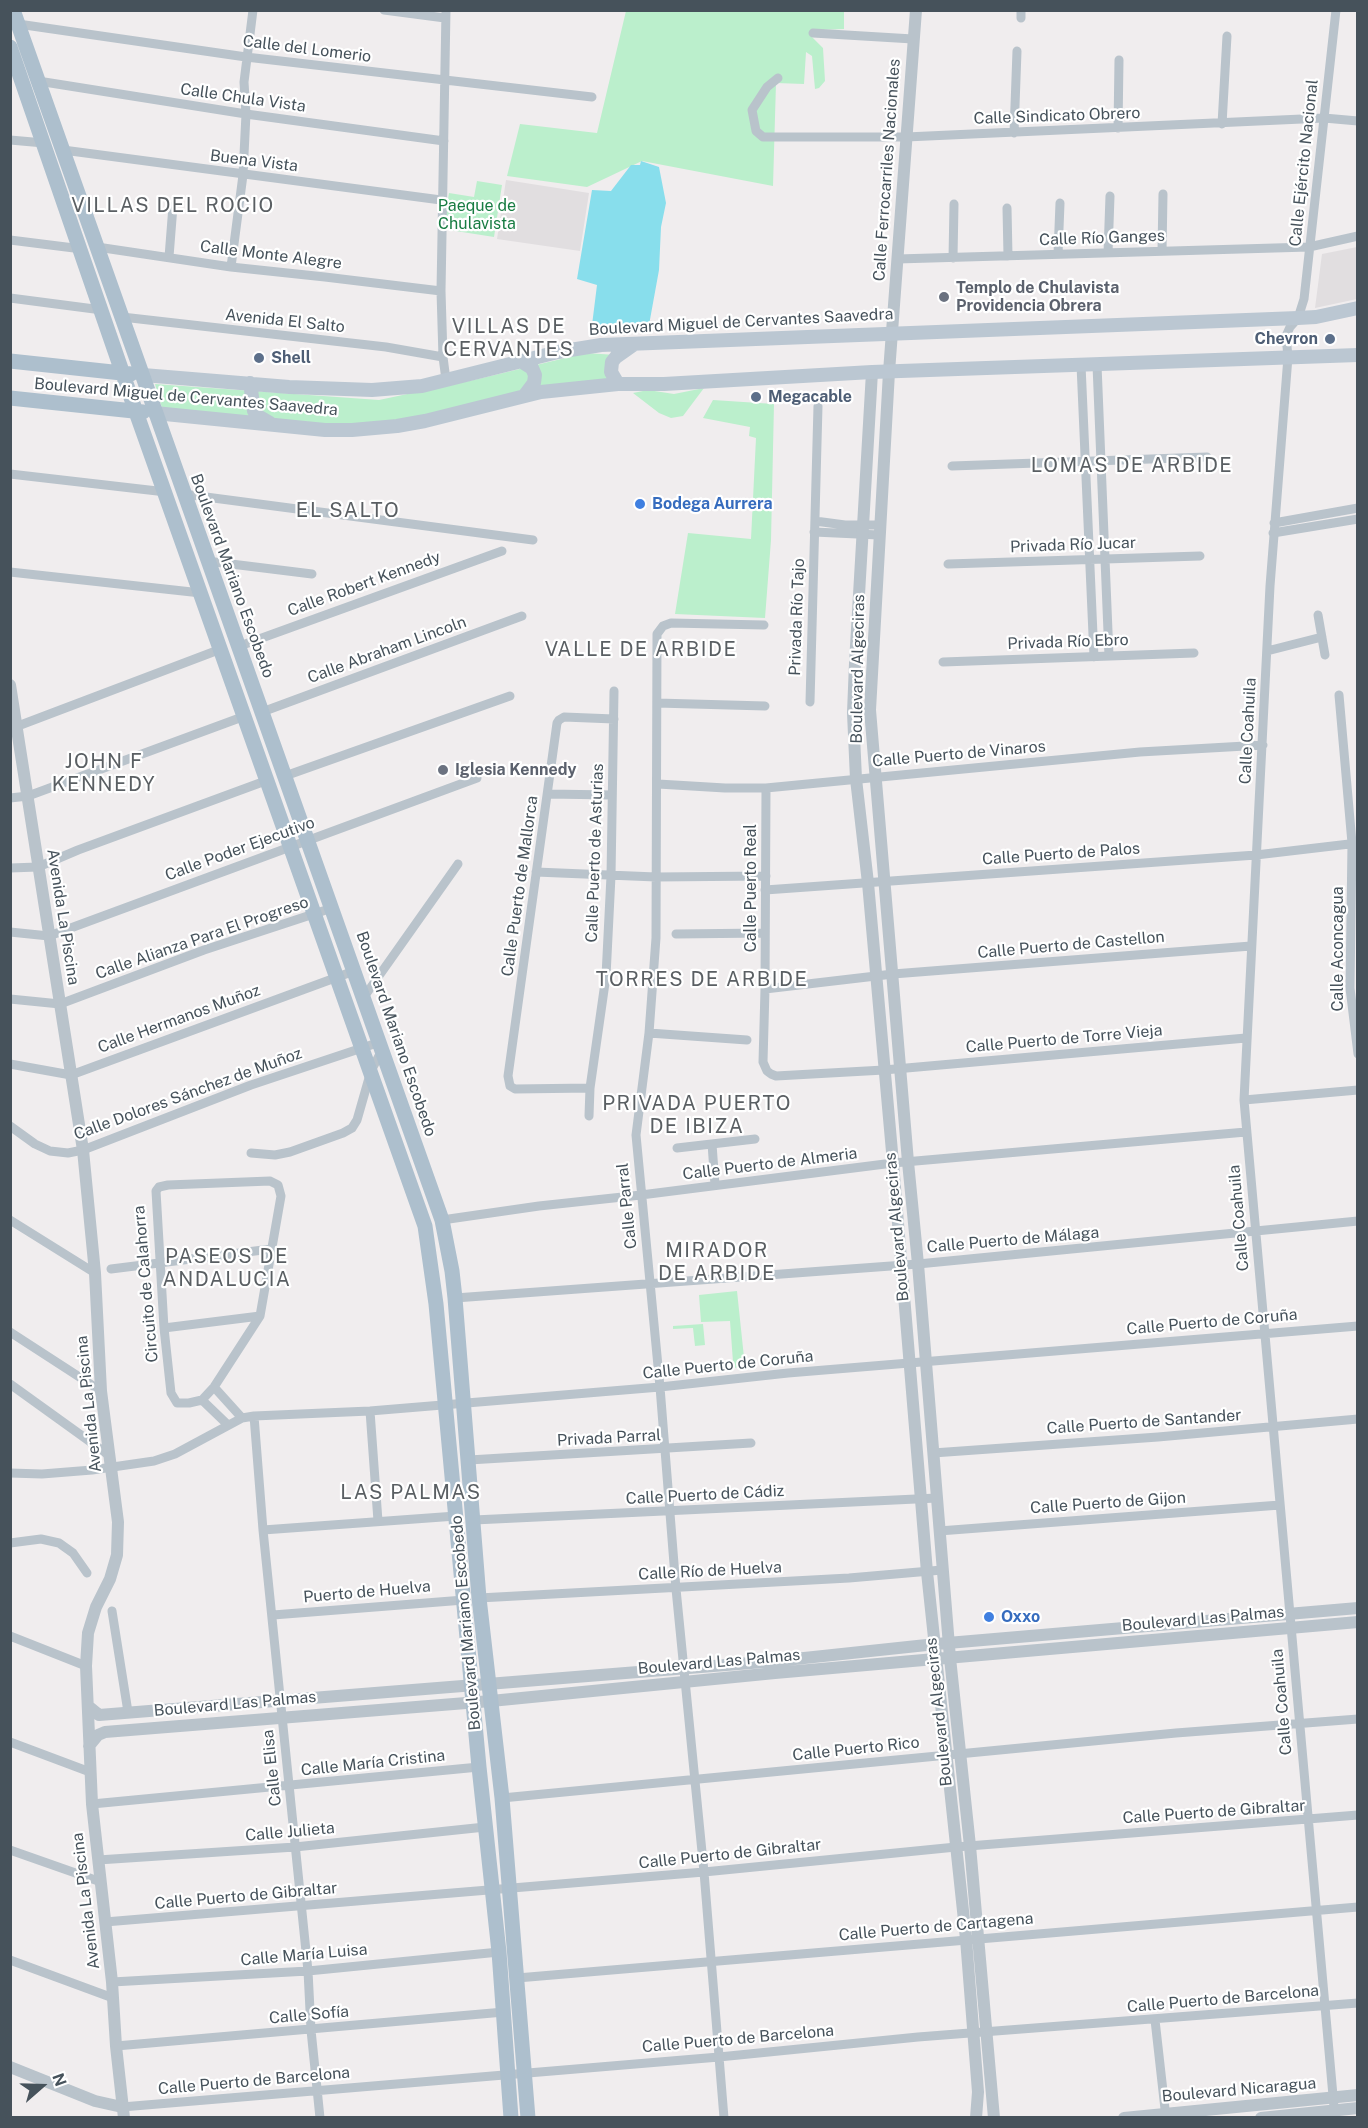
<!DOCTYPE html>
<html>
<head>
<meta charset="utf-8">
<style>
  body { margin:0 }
  #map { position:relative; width:1368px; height:2128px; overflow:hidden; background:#f0edee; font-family:"Public Sans",sans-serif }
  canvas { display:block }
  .frame { position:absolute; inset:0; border:12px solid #46525b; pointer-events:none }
  .north { position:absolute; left:12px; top:2056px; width:60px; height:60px; -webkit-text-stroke:4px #fff; paint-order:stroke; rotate:70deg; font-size:16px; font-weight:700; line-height:24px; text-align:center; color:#46525b }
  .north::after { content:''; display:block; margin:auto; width:21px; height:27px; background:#46525b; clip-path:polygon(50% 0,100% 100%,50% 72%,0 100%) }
</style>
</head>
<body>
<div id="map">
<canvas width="1368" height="2128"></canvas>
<div class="frame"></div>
<div class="north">N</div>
</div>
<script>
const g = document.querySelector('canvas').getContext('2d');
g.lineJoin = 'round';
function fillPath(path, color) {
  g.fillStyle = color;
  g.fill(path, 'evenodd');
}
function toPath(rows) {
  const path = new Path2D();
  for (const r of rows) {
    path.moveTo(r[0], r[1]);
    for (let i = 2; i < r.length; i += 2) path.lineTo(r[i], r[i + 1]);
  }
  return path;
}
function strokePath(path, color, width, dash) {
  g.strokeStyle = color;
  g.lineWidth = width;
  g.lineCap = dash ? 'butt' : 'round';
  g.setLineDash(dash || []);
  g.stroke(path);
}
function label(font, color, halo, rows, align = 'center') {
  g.font = font + ' "Public Sans",sans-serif';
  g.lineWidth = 4.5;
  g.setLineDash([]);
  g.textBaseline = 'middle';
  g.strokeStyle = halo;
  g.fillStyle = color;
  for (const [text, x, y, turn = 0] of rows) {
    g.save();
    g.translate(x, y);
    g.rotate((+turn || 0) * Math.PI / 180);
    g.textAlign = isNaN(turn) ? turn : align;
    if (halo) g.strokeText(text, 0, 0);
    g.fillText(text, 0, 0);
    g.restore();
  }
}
fillPath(toPath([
  [506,180,589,193,580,251,497,239],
  [1357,247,1357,299,1315,308,1322,254]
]), '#e1dee0');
fillPath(toPath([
  [626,11,844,11,844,29,816,30,812,37,823,48,825,81,819,88,815,89,812,56,806,52,804,84,776,83,773,186,642,161,587,187,507,176,520,124,597,133],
  [477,181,502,185,494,237,443,229,449,193,474,197],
  [586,353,616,355,611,378,403,422,350,426,162,408,155,384,379,400,478,379],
  [704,388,683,416,671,418,659,413,633,393,648,390,674,394],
  [713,400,774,404,771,540,765,618,675,614,688,533,751,539,756,438,749,436,750,427,703,418],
  [737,1291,745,1367,719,1369,718,1364,733,1362,730,1321,701,1322,699,1295],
  [703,1324,705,1345,695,1346,693,1328,673,1329,673,1326]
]), '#bbefcc');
fillPath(toPath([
  [641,161,659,167,666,203,661,227,659,270,649,325,591,333,597,285,577,279,592,190,611,191,631,165,640,165]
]), '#88deec');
strokePath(toPath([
  [384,10,445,18],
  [446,10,441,291,443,357,446,380],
  [1021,18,1021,10],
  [18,24,246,57,592,97],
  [813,33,913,39],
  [778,78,767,87,752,110,756,131,763,137,906,137,1324,118,1358,121],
  [38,81,246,114,444,141],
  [1222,124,1227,36],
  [1118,128,1119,60],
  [1014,133,1017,51],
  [10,140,44,143],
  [63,150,441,200],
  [1007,208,1008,256],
  [10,240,82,249],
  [97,247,231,267,325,277,441,291],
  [1162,251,1163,194],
  [1108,253,1110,196],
  [1058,254,1060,203],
  [169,257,173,206],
  [953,258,954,204],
  [897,259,1309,247,1358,236],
  [231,267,243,175,246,114,244,82,253,10],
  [10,298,102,310],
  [122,317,386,347,443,357],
  [1081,365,1094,657],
  [1097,365,1109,656],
  [952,466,1207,457],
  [10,474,166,492],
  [183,494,533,540],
  [815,521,845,525,880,525],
  [1274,523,1358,508],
  [814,532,879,535],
  [1273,533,1358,519],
  [207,561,312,574],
  [948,564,1200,556],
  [10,572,201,593],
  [1318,615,1325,655],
  [237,647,502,551],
  [1267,651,1322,637],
  [943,662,1194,653],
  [1339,695,1352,843,1350,988,1358,1054],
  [810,702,818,406],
  [657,703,765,706],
  [262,712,522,616],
  [10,729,221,649],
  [285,776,510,696],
  [658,784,725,788,766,788,1140,752,1263,745],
  [766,788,765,989,763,1062,767,1071,771,1074,776,1076,884,1070,1246,1038],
  [548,794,612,795],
  [10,798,28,796,245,716],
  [10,868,38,867,78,850,268,780],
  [536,872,656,877,766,876],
  [765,890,1256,855,1358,843],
  [10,932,49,936,477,778],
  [676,934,765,933],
  [765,989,893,974,1251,946],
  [364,997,458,864],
  [10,999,60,1004,204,950,332,908],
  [649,1033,747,1040],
  [10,1064,71,1075,354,971],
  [590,1088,515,1089,510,1086,508,1076,557,723,559,720,564,717,614,719],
  [1244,1100,1358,1090],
  [589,1116,590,1088,606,976,611,876,614,691],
  [10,1126,35,1144,50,1151,68,1153,83,1150,251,1085,380,1042],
  [712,1144,715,1185],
  [677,1148,755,1139],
  [251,1153,275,1155,290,1152,343,1133,352,1128,357,1120,371,1071,382,1050],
  [270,1181,278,1185,281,1196,260,1316,214,1387,202,1400,189,1403,177,1403,171,1393,164,1328,156,1191,159,1187,168,1185,270,1181],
  [10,1220,95,1273],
  [442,1220,539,1206,641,1195,893,1163,1246,1132],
  [111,1269,271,1249],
  [455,1298,918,1264,1358,1221],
  [164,1328,260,1316],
  [10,1332,101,1391],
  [10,1384,110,1456],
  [214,1387,242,1418],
  [202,1400,228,1425],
  [370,1411,378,1521],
  [254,1416,263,1530,308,1971,311,2030,320,2118],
  [933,1453,1158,1437,1358,1419],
  [469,1460,751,1443],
  [10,1473,42,1474,92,1470,154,1461,175,1454,242,1418,254,1416,370,1411,660,1387,788,1373,1358,1326],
  [474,1520,937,1498],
  [263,1530,456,1516],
  [939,1531,1280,1505],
  [10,1543,41,1539,59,1543,73,1553,87,1573],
  [479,1598,849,1578,942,1570],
  [112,1611,128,1712],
  [273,1615,464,1600],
  [10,1636,86,1666],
  [10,1742,90,1772],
  [502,1798,1176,1733,1358,1719],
  [92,1804,479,1767],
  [10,1850,101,1882],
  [98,1860,295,1847,485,1827],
  [105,1922,704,1872,956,1847,1358,1815],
  [10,1960,113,1998],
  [517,1978,1358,1907],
  [112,1982,308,1971,499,1952],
  [1155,2020,1166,2118],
  [116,2046,504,2012],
  [122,2107,719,2057,918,2037,1358,2003],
  [724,2118,704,1872,676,1589,660,1387,636,1135,649,1033,656,938,657,634,663,626,671,623,764,625],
  [1335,2118,1244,1100,1270,586,1288,357,1286,336,1290,327,1298,318,1304,299,1336,10]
]), '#b9c3cb', 9);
strokePath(toPath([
  [916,10,889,372,870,710,908,1162,918,1264,950,1658,970,1846,994,2118],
  [872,372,855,663,853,713,856,779,868,883,893,1163,927,1572,966,1939,978,2092,976,2118],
  [10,685,83,1150,95,1273,101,1391,118,1522,117,1555,110,1579,96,1607,88,1633,86,1666,92,1804,112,1982,116,2046,124,2118],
  [88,1706,99,1715,776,1661,936,1644,1358,1608],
  [89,1746,98,1735,105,1732,491,1701,775,1673,1358,1622],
  [10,2067,95,2101,122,2107],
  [1124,2118,1358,2095],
  [1261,2118,1358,2108]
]), '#b9c3cb', 12);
strokePath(toPath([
  [521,361,532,368,535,375,534,383,525,395],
  [143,375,289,387,372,390,422,386,558,352,601,345,1298,318,1316,317,1358,308],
  [250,383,254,411,258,416,270,423],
  [618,384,611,372,612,362,616,357,633,345],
  [155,413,325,430,352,430,397,426,425,421,541,392,618,384,664,384,872,372,1358,355]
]), '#bbc7d2', 14);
strokePath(toPath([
  [13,10,442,1220,452,1271,455,1298,479,1598,502,1798,528,2118],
  [10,47,136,412,425,1226,436,1304,479,1767,499,1952,511,2118],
  [10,361,131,374],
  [10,398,143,412]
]), '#adbfcd', 15);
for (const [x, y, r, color] of [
  [944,297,6,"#6b7280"],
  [1330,339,6,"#5c6f8a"],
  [259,358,6,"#5c6f8a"],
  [756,397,6,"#5c6f8a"],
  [640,504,6,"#3f7fe0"],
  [443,770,6,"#6b7280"],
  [989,1617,6,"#3f7fe0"]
]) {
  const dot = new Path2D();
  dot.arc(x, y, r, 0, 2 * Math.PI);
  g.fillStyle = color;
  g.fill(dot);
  strokePath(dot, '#fff', 2);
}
label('16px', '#46525b', '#fff', [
  ["Calle del Lomerio",307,49,7],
  ["Calle Chula Vista",243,98,8],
  ["Calle Sindicato Obrero",1057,116,-2],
  ["Buena Vista",254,161,7],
  ["Calle Ejército Nacional",1304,163,-84],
  ["Calle Ferrocarriles Nacionales",887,170,-86],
  ["Calle Río Ganges",1102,238,-2],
  ["Calle Monte Alegre",271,255,7],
  ["Avenida El Salto",285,321,6],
  ["Boulevard Miguel de Cervantes Saavedra",741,322,-3],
  ["Boulevard Miguel de Cervantes Saavedra",186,397,5],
  ["Privada Río Jucar",1073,545,-2],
  ["Boulevard Mariano Escobedo",232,576,70],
  ["Calle Robert Kennedy",364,584,-20],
  ["Privada Río Tajo",797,617,-88],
  ["Privada Río Ebro",1068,642,-2],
  ["Calle Abraham Lincoln",387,650,-20],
  ["Boulevard Algeciras",858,669,-89],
  ["Calle Coahuila",1248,731,-87],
  ["Calle Puerto de Vinaros",959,754,-5],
  ["Calle Poder Ejecutivo",240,849,-20],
  ["Calle Puerto de Asturias",595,853,-88],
  ["Calle Puerto de Palos",1061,854,-4],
  ["Calle Puerto de Mallorca",520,886,-82],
  ["Calle Puerto Real",751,888,-90],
  ["Avenida La Piscina",63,917,81],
  ["Calle Alianza Para El Progreso",202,938,-19],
  ["Calle Puerto de Castellon",1071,945,-5],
  ["Calle Aconcagua",1338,949,-90],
  ["Calle Hermanos Muñoz",179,1019,-20],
  ["Boulevard Mariano Escobedo",396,1034,71],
  ["Calle Puerto de Torre Vieja",1064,1039,-5],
  ["Calle Dolores Sánchez de Muñoz",188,1094,-20],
  ["Calle Puerto de Almeria",770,1164,-7],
  ["Calle Parral",627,1206,-96],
  ["Calle Coahuila",1239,1218,-95],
  ["Boulevard Algeciras",897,1227,-95],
  ["Calle Puerto de Málaga",1013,1240,-5],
  ["Circuito de Calahorra",146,1284,-95],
  ["Calle Puerto de Coruña",1212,1322,-5],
  ["Calle Puerto de Coruña",728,1365,-6],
  ["Avenida La Piscina",89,1404,-96],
  ["Calle Puerto de Santander",1144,1422,-4],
  ["Privada Parral",609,1438,-3],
  ["Calle Puerto de Cádiz",705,1495,-3],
  ["Calle Puerto de Gijon",1108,1503,-4],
  ["Calle Río de Huelva",710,1571,-3],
  ["Puerto de Huelva",367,1592,-5],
  ["Boulevard Las Palmas",1203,1619,-5],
  ["Boulevard Mariano Escobedo",466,1623,-95],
  ["Boulevard Las Palmas",719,1662,-5],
  ["Calle Coahuila",1282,1702,-95],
  ["Boulevard Las Palmas",235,1704,-5],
  ["Boulevard Algeciras",939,1712,-96],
  ["Calle Puerto Rico",856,1749,-6],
  ["Calle María Cristina",373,1763,-6],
  ["Calle Elisa",272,1768,-96],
  ["Calle Puerto de Gibraltar",1214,1812,-4],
  ["Calle Julieta",290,1832,-5],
  ["Calle Puerto de Gibraltar",730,1854,-6],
  ["Calle Puerto de Gibraltar",246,1896,-5],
  ["Avenida La Piscina",86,1901,-97],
  ["Calle Puerto de Cartagena",936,1927,-5],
  ["Calle María Luisa",304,1955,-5],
  ["Calle Puerto de Barcelona",1223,1999,-5],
  ["Calle Sofía",309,2015,-5],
  ["Calle Puerto de Barcelona",738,2039,-5],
  ["Calle Puerto de Barcelona",254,2081,-5],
  ["Boulevard Nicaragua",1239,2090,-5]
]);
label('16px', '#177c42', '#fff', [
  ["Paeque de",477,206],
  ["Chulavista",477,224]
]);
label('bold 16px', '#5b616d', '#fff', [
  ["Templo de Chulavista",956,288],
  ["Providencia Obrera",956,306],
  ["Iglesia Kennedy",455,770]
], 'left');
label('bold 16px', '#4e5e75', '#fff', [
  ["Chevron",1318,339,"right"],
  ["Shell",271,358],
  ["Megacable",768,397]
], 'left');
label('bold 16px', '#366cbe', '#fff', [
  ["Bodega Aurrera",652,504],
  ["Oxxo",1001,1617]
], 'left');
g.letterSpacing = '1.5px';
label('20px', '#5a5f63', '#fff', [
  ["VILLAS DEL ROCIO",173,206],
  ["VILLAS DE",509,327],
  ["CERVANTES",509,350],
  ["LOMAS DE ARBIDE",1132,466],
  ["EL SALTO",348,511],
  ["VALLE DE ARBIDE",641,650],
  ["JOHN F",104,762],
  ["KENNEDY",104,785],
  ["TORRES DE ARBIDE",702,980],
  ["PRIVADA PUERTO",697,1104],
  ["DE IBIZA",697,1127],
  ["MIRADOR",717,1251],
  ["DE ARBIDE",717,1274],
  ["PASEOS DE",227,1257],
  ["ANDALUCIA",227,1280],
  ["LAS PALMAS",411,1493]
]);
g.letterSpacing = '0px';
</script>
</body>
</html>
